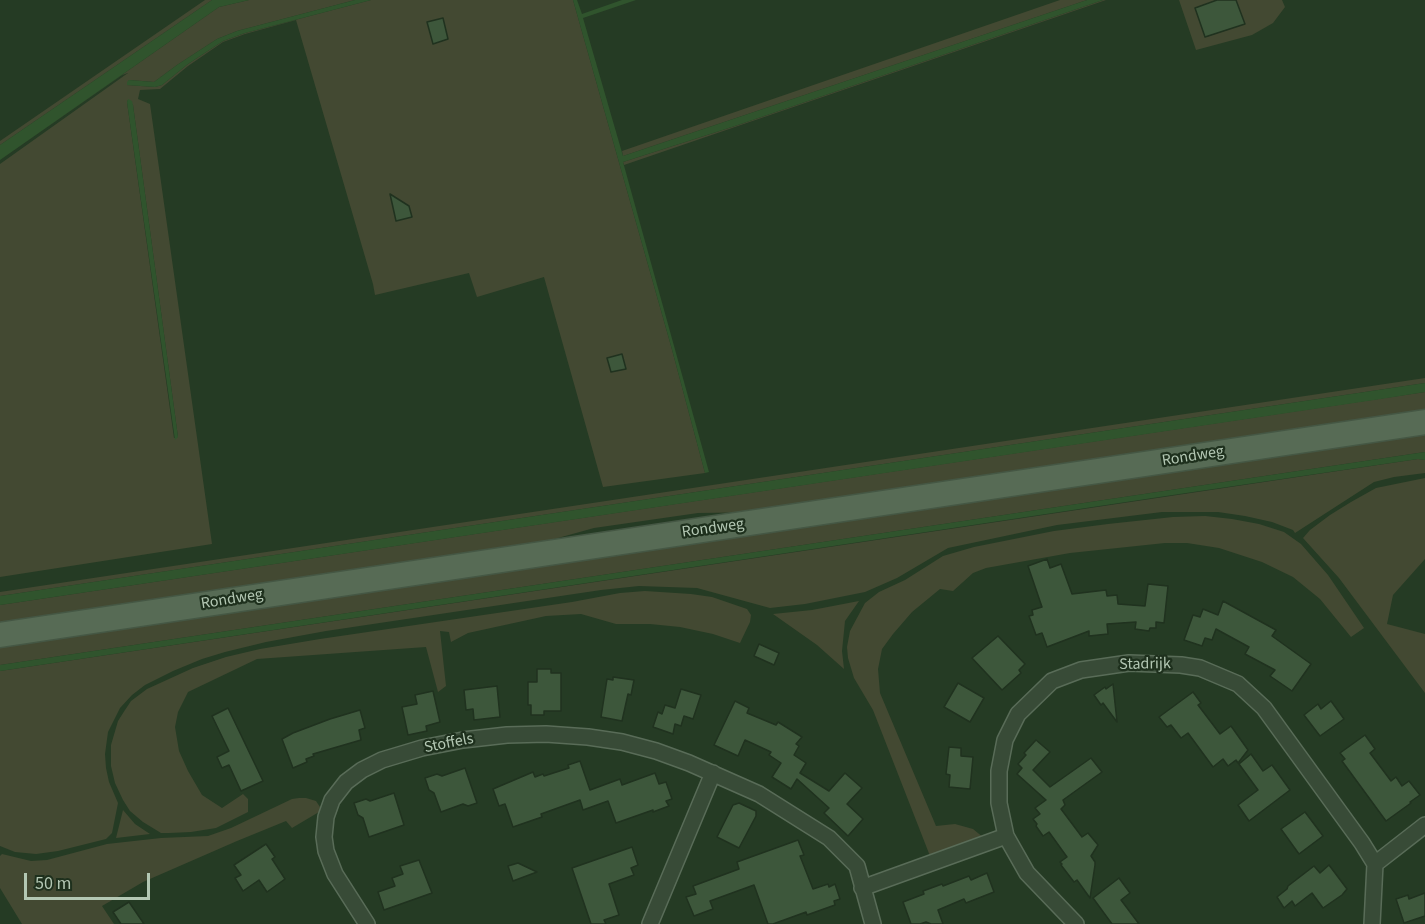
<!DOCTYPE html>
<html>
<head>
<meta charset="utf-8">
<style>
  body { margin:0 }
  #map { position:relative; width:1425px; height:924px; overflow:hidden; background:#253b24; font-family:"Source Sans 3",sans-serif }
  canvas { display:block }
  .scale { position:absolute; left:24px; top:873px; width:126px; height:27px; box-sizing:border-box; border:3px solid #b3c7b3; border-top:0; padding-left:8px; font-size:18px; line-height:21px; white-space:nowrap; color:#b3c7b3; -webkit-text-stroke:4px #1e301d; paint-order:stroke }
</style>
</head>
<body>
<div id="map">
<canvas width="1425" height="924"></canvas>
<div class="scale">50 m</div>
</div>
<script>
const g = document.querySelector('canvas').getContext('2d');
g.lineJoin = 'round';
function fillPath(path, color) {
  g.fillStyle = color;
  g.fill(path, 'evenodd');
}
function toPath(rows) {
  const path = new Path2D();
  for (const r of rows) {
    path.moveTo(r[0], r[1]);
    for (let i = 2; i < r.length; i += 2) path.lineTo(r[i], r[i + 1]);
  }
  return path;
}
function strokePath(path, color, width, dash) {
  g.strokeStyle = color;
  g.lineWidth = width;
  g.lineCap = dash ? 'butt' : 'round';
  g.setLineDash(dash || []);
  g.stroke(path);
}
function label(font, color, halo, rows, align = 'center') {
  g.font = font + ' "Source Sans 3",sans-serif';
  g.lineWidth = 4.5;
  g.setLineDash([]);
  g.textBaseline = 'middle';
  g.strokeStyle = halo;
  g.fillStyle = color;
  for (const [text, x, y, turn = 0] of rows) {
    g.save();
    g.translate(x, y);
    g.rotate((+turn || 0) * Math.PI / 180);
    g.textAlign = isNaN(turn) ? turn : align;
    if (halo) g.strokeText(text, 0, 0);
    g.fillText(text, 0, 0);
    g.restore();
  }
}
fillPath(toPath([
  [205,0,212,0,0,145,0,141],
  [249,0,355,0,237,31,217,39,177,65,154,82,129,80,127,85,155,87,162,85,188,64,223,41,245,33,371,0,573,0,671,346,705,473,603,487,544,277,477,297,469,273,375,295,373,284,296,20,245,34,223,42,188,66,160,89,140,90,138,99,150,104,212,544,0,577,0,164,128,73,122,75,0,160,209,14,219,7],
  [128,100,133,105,178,437,174,438,127,102],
  [1060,0,1087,0,623,156,622,151],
  [1103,0,1106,0,624,165,623,162,735,126],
  [1179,0,1217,0,1195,8,1206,37,1244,24,1236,0,1282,0,1285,7,1273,23,1252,35,1196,50],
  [1425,378,1425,383,0,596,0,592],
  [1425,392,1425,412,767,512,698,513,594,528,522,548,0,625,0,605],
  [1425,430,1425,452,0,665,0,644],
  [1418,459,1425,460,1425,473,1394,477,1374,482,1295,533,1293,530,1272,522,1245,516,1218,512,1162,512,1057,525,948,548,897,578,865,592,805,604,770,608,697,588,639,586,601,590,326,631,266,642,225,652,202,659,173,671,145,685,132,695,120,708,108,732,105,754,106,768,109,782,118,803,112,833,106,839,58,851,36,854,15,852,0,846,0,671],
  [1425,478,1425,559,1393,595,1387,624,1425,634,1425,693,1339,578,1303,538,1310,530,1330,515,1351,502,1376,488],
  [1205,516,1232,519,1259,524,1284,532,1301,544,1328,575,1364,628,1351,637,1320,599,1293,577,1262,562,1219,548,1187,543,1165,543,1070,553,986,568,973,573,953,591,940,589,912,612,893,634,882,649,878,669,880,693,936,826,955,824,973,829,984,838,930,856,873,710,854,678,848,658,847,647,850,631,865,603,879,592,905,580,943,556,974,547,1054,531,1108,524,1173,517],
  [645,591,691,594,712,597,747,609,751,615,750,622,740,643,713,634,680,627,650,624,616,624,581,614,546,616,468,633,451,642,449,632,440,631,446,686,438,692,426,647,257,659,188,692,178,712,175,727,179,751,188,771,202,795,222,808,243,794,248,799,248,812,216,828,191,832,169,833,161,833,143,822,130,811,123,800,115,783,111,766,111,745,118,721,125,710,131,701,147,689,193,668,226,657,260,649,320,639,572,602,620,593],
  [859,601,845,621,842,651,844,669,817,645,773,614,812,610],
  [299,798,306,798,316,801,320,807,319,812,292,828,286,821,237,841,143,882,102,906,114,924,22,924,0,888,0,856,2,854,31,861,47,860,107,844,161,838,208,836,231,828,292,799],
  [123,810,135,824,150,834,116,838]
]), '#434932');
fillPath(toPath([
  [212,0,249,0,219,7,209,14,0,160,0,145],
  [355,0,371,0,245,33,223,41,188,64,162,85,155,87,127,85,127,82,129,80,154,82,177,65,217,39,237,31],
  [573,0,577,0,582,14,622,0,636,0,583,18,623,156,1087,0,1103,0,735,126,623,162,709,472,705,473,671,346],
  [128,99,132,101,133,105,178,437,175,440,127,102],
  [1425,383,1425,392,1381,399,0,605,0,596],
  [1425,452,1425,460,1418,459,1166,496,0,671,0,665]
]), '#30542d');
const building = toPath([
  [1217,0,1236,0,1245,24,1205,37,1195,8,1217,0],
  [443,18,448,39,433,44,427,22,443,18],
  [390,194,409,206,412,217,396,221,390,194],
  [622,354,626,369,611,372,607,358,622,354],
  [1047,559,1050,568,1061,564,1072,594,1106,590,1107,596,1117,595,1118,604,1145,606,1148,584,1168,586,1164,623,1156,622,1156,628,1150,628,1149,631,1135,629,1136,622,1107,624,1108,634,1089,636,1089,631,1047,647,1042,633,1036,635,1029,616,1033,615,1032,610,1042,607,1028,566,1047,559],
  [1223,601,1276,630,1272,636,1311,664,1292,691,1270,676,1275,670,1245,654,1249,647,1216,629,1212,640,1205,638,1202,646,1184,640,1193,615,1200,617,1203,609,1218,615,1223,601],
  [998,636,1025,664,1019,670,1021,673,1002,690,972,658,998,636],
  [759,644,779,653,774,665,754,656,759,644],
  [537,669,551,669,551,673,561,673,561,711,544,711,544,715,531,715,531,705,528,705,528,682,537,682,537,669],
  [613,677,634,680,631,695,628,694,622,721,601,717,607,679,613,680,613,677],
  [958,683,984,698,970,722,944,707,958,683],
  [1113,684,1117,722,1103,703,1101,705,1094,695,1105,687,1106,689,1113,684],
  [497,686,500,717,474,720,473,709,466,710,464,690,497,686],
  [681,689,701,695,693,719,684,716,681,726,675,724,673,734,653,727,658,712,662,714,665,705,675,708,681,689],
  [433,691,440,722,426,726,427,731,408,735,402,707,417,704,415,695,433,691],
  [1193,692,1201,703,1198,705,1220,734,1231,726,1248,750,1238,763,1236,760,1228,766,1223,759,1213,767,1188,733,1181,738,1171,725,1167,727,1159,717,1193,692],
  [735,701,749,708,747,713,776,725,778,722,802,737,796,744,799,746,794,755,806,763,800,773,829,791,845,773,862,788,847,804,863,819,848,836,824,813,829,808,797,779,791,789,772,777,781,763,769,755,771,752,745,740,738,756,714,745,735,701],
  [1331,701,1344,719,1320,736,1304,715,1318,704,1321,709,1331,701],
  [228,708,263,781,241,791,229,765,222,768,217,757,229,751,212,716,228,708],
  [360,710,365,728,359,730,361,740,313,754,314,756,306,759,307,762,293,768,282,739,293,733,330,719,360,710],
  [1365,735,1375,749,1370,753,1391,781,1396,777,1402,786,1409,781,1420,795,1410,802,1411,803,1386,821,1342,761,1345,759,1340,753,1365,735],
  [1036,740,1050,752,1033,770,1050,787,1091,758,1102,772,1063,800,1065,805,1061,809,1082,837,1088,833,1098,845,1091,856,1095,862,1095,865,1090,898,1077,880,1074,882,1061,865,1062,864,1060,862,1067,857,1049,832,1043,836,1036,826,1037,824,1033,819,1040,814,1035,808,1046,800,1017,774,1022,768,1018,764,1026,755,1024,753,1036,740],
  [949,747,961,748,961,756,973,757,970,789,949,787,950,775,946,774,949,747],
  [1251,754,1263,771,1272,765,1290,790,1249,821,1238,805,1258,790,1239,764,1251,754],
  [580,761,590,790,620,779,622,785,655,773,659,784,666,782,672,799,666,801,669,806,653,812,653,810,616,823,608,801,583,810,580,800,541,814,542,817,513,827,505,804,499,806,493,789,533,772,535,777,543,774,544,776,569,768,568,765,580,761],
  [465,768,477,803,468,806,463,804,441,812,434,793,429,790,425,778,437,774,442,776,465,768],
  [394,793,404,825,369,837,363,818,358,815,354,803,366,799,370,801,394,793],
  [739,803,756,811,756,816,739,848,717,837,733,805,739,803],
  [1305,812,1323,836,1299,854,1281,829,1305,812],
  [798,840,804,855,800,856,813,889,828,884,829,887,835,884,840,899,834,901,835,905,807,915,806,912,773,924,768,924,754,885,710,901,713,909,694,916,686,897,696,894,693,886,739,869,737,862,798,840],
  [266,844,275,857,272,859,285,879,267,892,259,880,243,891,235,878,241,875,234,865,266,844],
  [632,847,638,865,631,868,634,875,609,884,619,915,604,920,606,924,591,924,572,868,632,847],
  [419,860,432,893,384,910,378,892,395,886,392,878,403,874,400,866,419,860],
  [518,863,537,872,513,881,508,866,518,863],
  [1329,865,1347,889,1342,895,1323,908,1312,893,1295,906,1292,901,1284,908,1277,897,1287,889,1288,886,1314,866,1320,873,1329,865],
  [987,873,994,892,966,903,964,899,938,910,943,924,931,924,926,922,920,924,911,924,903,902,924,894,923,891,942,884,943,886,969,876,971,880,987,873],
  [1119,878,1130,893,1121,900,1139,924,1112,924,1093,898,1119,878],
  [1425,893,1425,916,1404,923,1396,899,1408,895,1409,899,1425,893],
  [129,902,144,924,121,924,113,912,129,902]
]);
fillPath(building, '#3d573b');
strokePath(building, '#20321f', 1.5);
const minor = toPath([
  [1375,864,1425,825],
  [862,888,1006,836],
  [367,924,335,874,326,851,324,837,326,817,332,800,346,782,362,770,382,760,422,748,463,740,507,735,546,734,588,737,622,742,656,751,689,763,759,794,829,838,857,866,873,924],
  [650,924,713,773],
  [1076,924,1027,873,1006,836,999,803,999,771,1005,740,1018,714,1052,681,1081,670,1129,663,1181,665,1200,668,1238,684,1264,708,1362,843,1375,864,1372,924]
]);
const primary = toPath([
  [0,635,1425,422]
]);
strokePath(minor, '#596c58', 18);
strokePath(primary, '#455744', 27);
strokePath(minor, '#384b37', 15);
strokePath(primary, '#576b55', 24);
label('16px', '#b3c7b3', '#1e301d', [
  ["Rondweg",1193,457,-9],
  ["Rondweg",713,529,-8],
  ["Rondweg",232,600,-9],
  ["Stadrijk",1145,665,-1],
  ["Stoffels",449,744,-11]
]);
</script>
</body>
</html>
